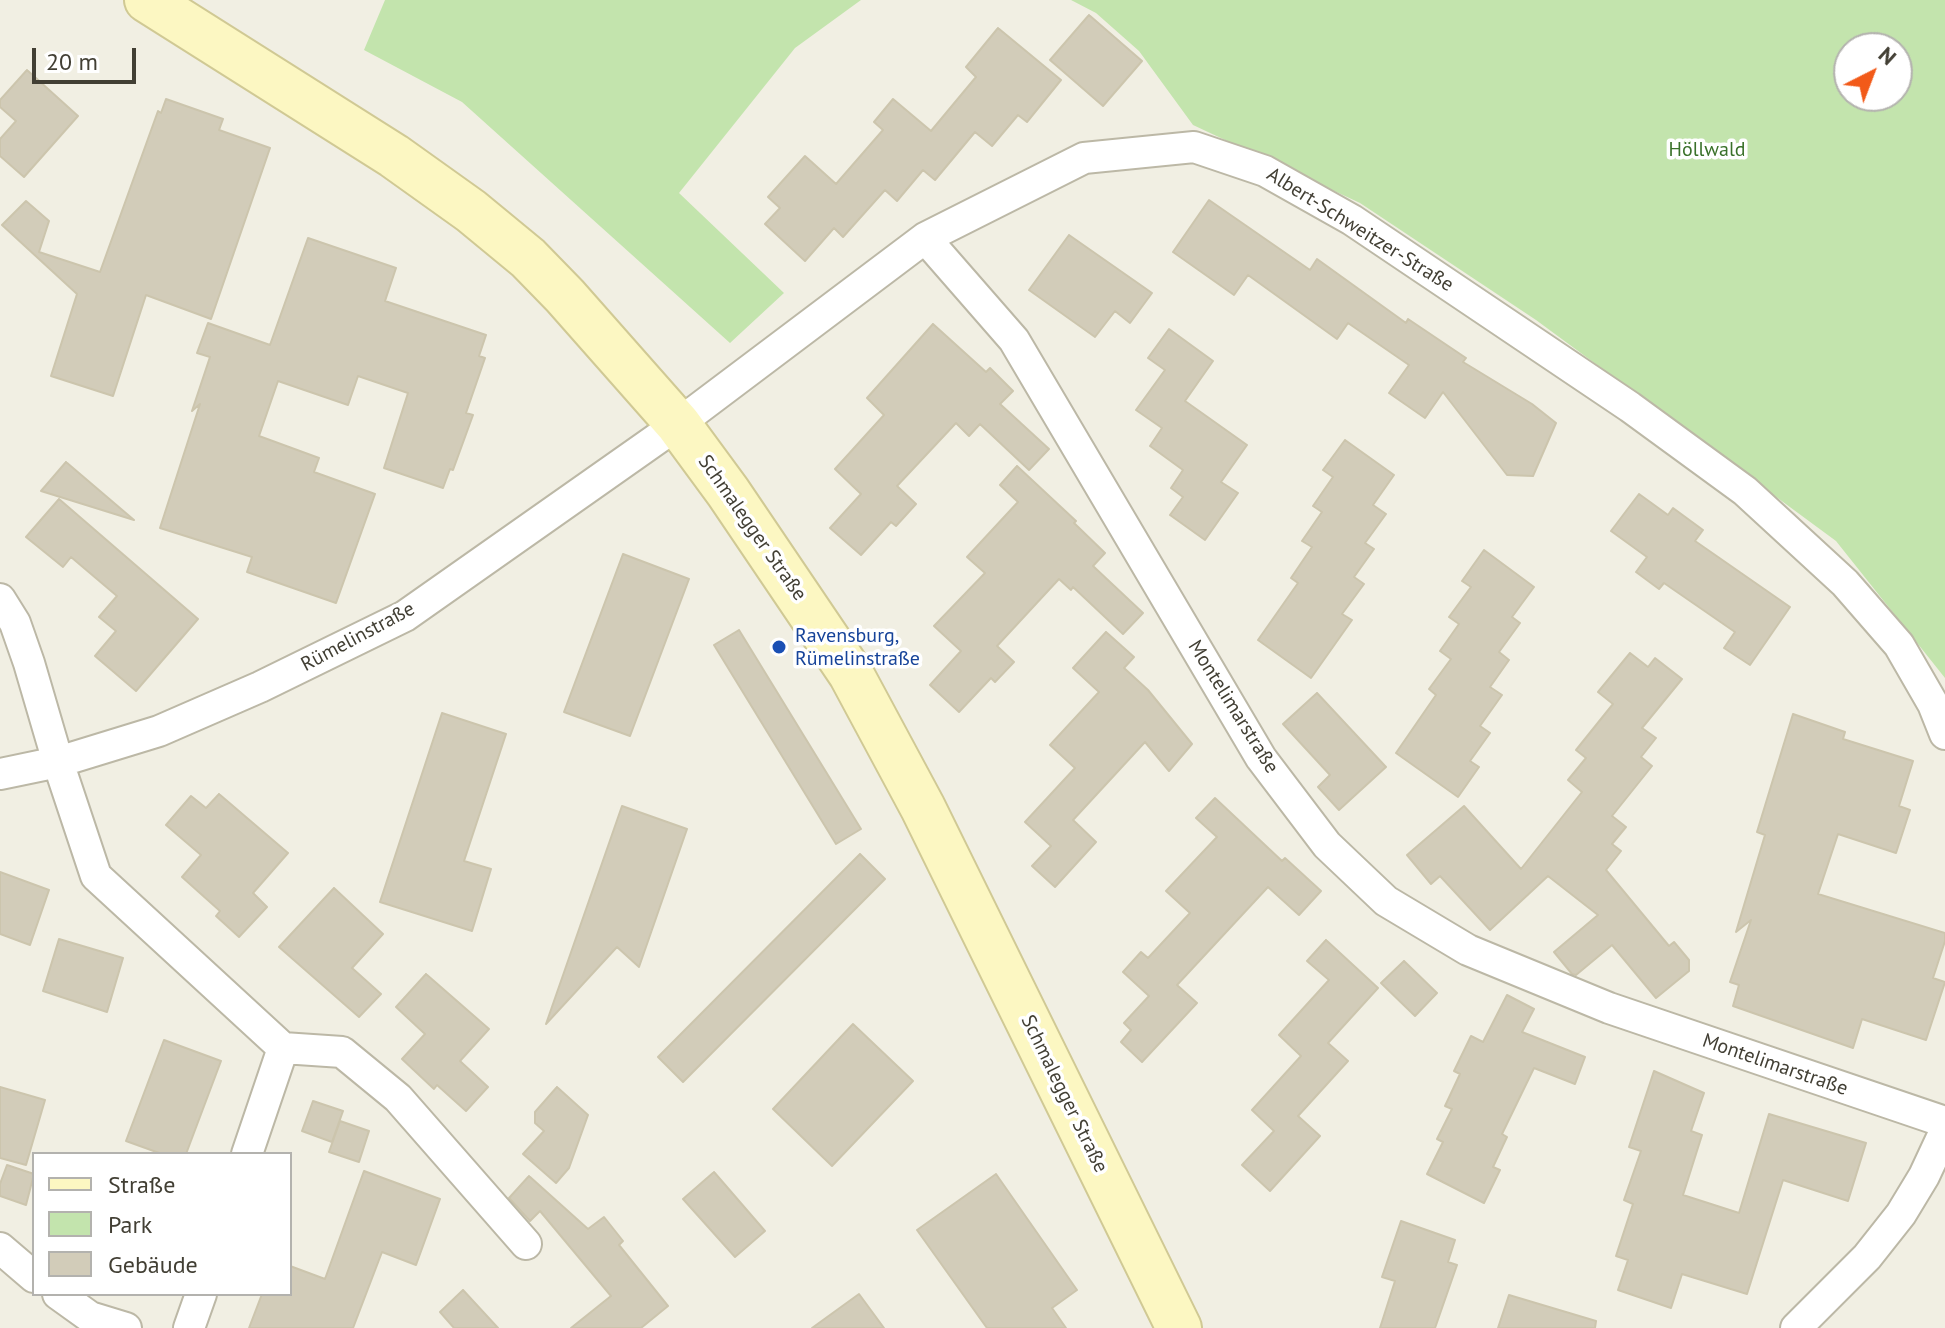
<!DOCTYPE html>
<html>
<head>
<meta charset="utf-8">
<style>
  body { margin:0 }
  #map { position:relative; width:1945px; height:1328px; overflow:hidden; background:#f1efe3; font-family:"PT Sans",sans-serif }
  canvas { display:block }
  .legend { position:absolute; left:32px; top:1152px; width:260px; height:144px; box-sizing:border-box; background:#fff; border:2px solid #b3b2ae; margin:0; padding:10px 14px; list-style:none; font-size:24px; color:#423f34 }
  .legend li { display:flex; align-items:center; gap:16px; height:40px }
  .legend b { width:40px; border:2px solid #b3b2ae }
  .north { position:absolute; left:1833px; top:32px; width:80px; height:80px; box-sizing:border-box; background:#fff; border:2px solid #b3b2ae; border-radius:50%; rotate:42deg; font-size:22px; font-weight:700; line-height:32px; text-align:center; color:#423f34 }
  .north::after { content:''; display:block; margin:auto; width:28px; height:36px; background:#f25a19; clip-path:polygon(50% 0,100% 100%,50% 72%,0 100%) }
  .scale { position:absolute; left:32px; top:48px; width:104px; height:36px; box-sizing:border-box; border:4px solid #423f34; border-top:0; padding-left:10px; font-size:24px; line-height:28px; white-space:nowrap; color:#423f34; -webkit-text-stroke:6px #fff; paint-order:stroke }
</style>
</head>
<body>
<div id="map">
<canvas width="1945" height="1328"></canvas>
<ul class="legend">
<li><b style="height:10px;background:#fcf7c2"></b>Straße</li>
<li><b style="height:22px;background:#c3e4ad"></b>Park</li>
<li><b style="height:22px;background:#d2ccb9"></b>Gebäude</li>
</ul>
<div class="north">N</div>
<div class="scale">20 m</div>
</div>
<script>
const g = document.querySelector('canvas').getContext('2d');
g.lineJoin = 'round';
function fillPath(path, color) {
  g.fillStyle = color;
  g.fill(path, 'evenodd');
}
function toPath(rows) {
  const path = new Path2D();
  for (const r of rows) {
    path.moveTo(r[0], r[1]);
    for (let i = 2; i < r.length; i += 2) path.lineTo(r[i], r[i + 1]);
  }
  return path;
}
function strokePath(path, color, width, dash) {
  g.strokeStyle = color;
  g.lineWidth = width;
  g.lineCap = dash ? 'butt' : 'round';
  g.setLineDash(dash || []);
  g.stroke(path);
}
function label(font, color, halo, rows, align = 'center') {
  g.font = font + ' "PT Sans",sans-serif';
  g.lineWidth = 7;
  g.setLineDash([]);
  g.textBaseline = 'middle';
  g.strokeStyle = halo;
  g.fillStyle = color;
  for (const [text, x, y, turn = 0] of rows) {
    g.save();
    g.translate(x, y);
    g.rotate((+turn || 0) * Math.PI / 180);
    g.textAlign = isNaN(turn) ? turn : align;
    if (halo) g.strokeText(text, 0, 0);
    g.fillText(text, 0, 0);
    g.restore();
  }
}
fillPath(toPath([
  [385,0,861,0,795,48,679,193,784,293,730,343,462,102,364,50],
  [1071,0,1945,0,1945,678,1836,541,1536,320,1360,203,1193,125,1139,51,1096,13],
  [1849,48,1897,48,1897,96,1849,96]
]), '#c3e4ad');
const building = toPath([
  [1089,15,1142,61,1103,106,1050,60,1089,15],
  [998,28,1061,80,1027,122,1018,115,992,146,975,132,935,180,923,170,897,201,885,190,843,237,834,228,805,261,765,224,780,208,768,197,805,156,836,184,883,130,874,122,893,99,931,131,976,77,966,67,998,28],
  [27,70,78,116,24,177,0,156,0,139,16,121,0,107,0,100,27,70],
  [166,99,223,119,219,130,270,148,211,319,146,295,113,396,51,376,77,294,2,225,26,201,49,221,39,252,100,272,158,111,161,113,166,99],
  [1209,200,1310,270,1317,259,1406,323,1408,319,1466,358,1463,362,1532,404,1556,423,1533,476,1507,475,1443,392,1425,418,1389,393,1409,365,1348,323,1337,339,1248,275,1234,295,1173,252,1209,200],
  [1069,235,1152,293,1130,323,1115,311,1095,337,1029,290,1069,235],
  [308,238,396,268,385,301,486,335,479,356,485,358,466,413,473,415,453,470,450,469,443,488,384,468,408,393,358,376,348,405,278,381,259,436,319,458,314,472,375,494,336,603,247,572,252,557,160,528,200,404,192,411,210,357,197,353,208,323,270,345,308,238],
  [933,324,986,372,990,368,1013,391,1000,404,1049,449,1029,470,980,424,969,436,956,423,897,486,916,504,896,526,891,522,861,555,830,528,861,494,835,469,884,415,867,398,933,324],
  [1169,329,1213,361,1185,401,1247,445,1221,482,1238,493,1205,540,1170,515,1183,497,1171,488,1183,470,1150,446,1162,428,1136,410,1165,370,1148,358,1169,329],
  [1345,440,1394,475,1373,505,1386,514,1365,543,1374,549,1354,577,1364,584,1342,614,1352,620,1311,678,1258,640,1298,583,1291,578,1312,547,1302,541,1322,512,1313,506,1333,477,1323,470,1345,440],
  [66,462,134,520,41,491,66,462],
  [1017,466,1076,521,1074,523,1105,553,1093,566,1143,613,1123,634,1073,587,1071,590,1059,579,997,646,1014,662,995,682,991,678,959,712,930,685,961,651,934,626,985,573,967,557,1018,502,1000,485,1017,466],
  [1639,494,1668,515,1673,508,1703,530,1695,541,1790,607,1750,665,1724,648,1735,632,1664,583,1659,589,1636,572,1647,557,1611,531,1639,494],
  [59,499,198,619,136,691,95,656,116,631,99,617,117,596,71,557,63,567,26,537,59,499],
  [1484,550,1534,587,1512,617,1520,623,1499,652,1509,660,1490,687,1502,695,1480,726,1490,733,1470,761,1479,767,1458,797,1396,753,1436,695,1429,689,1451,659,1440,651,1459,624,1449,617,1471,587,1462,581,1484,550],
  [623,554,689,579,630,736,564,712,623,554],
  [739,630,861,829,836,844,714,645,739,630],
  [1106,632,1134,657,1124,668,1148,690,1192,744,1169,771,1145,742,1073,820,1096,842,1055,887,1032,866,1051,846,1025,822,1075,768,1050,745,1099,692,1073,668,1106,632],
  [1630,653,1648,667,1655,658,1682,679,1642,728,1656,738,1641,757,1652,766,1612,816,1626,827,1612,844,1621,851,1606,870,1669,946,1674,942,1689,960,1689,971,1656,998,1612,945,1576,975,1572,974,1554,952,1598,915,1548,876,1490,930,1440,876,1431,884,1407,855,1464,806,1521,869,1582,792,1568,780,1586,758,1576,750,1613,704,1598,692,1630,653],
  [1317,693,1386,767,1339,810,1318,787,1330,775,1283,724,1317,693],
  [442,713,506,734,464,861,491,869,472,931,380,902,442,713],
  [1793,714,1845,732,1843,739,1913,761,1899,806,1910,810,1896,853,1838,834,1818,894,1945,933,1945,941,1933,978,1945,982,1926,1040,1862,1019,1853,1048,1733,1006,1739,985,1730,982,1751,920,1736,932,1765,835,1757,832,1793,714],
  [219,794,288,853,253,893,267,907,239,937,216,916,220,911,182,877,201,855,166,825,191,796,206,808,219,794],
  [1215,798,1282,861,1285,858,1321,891,1299,915,1268,887,1177,985,1197,1003,1142,1062,1121,1042,1131,1030,1124,1023,1149,996,1123,972,1141,952,1148,958,1190,913,1166,891,1217,837,1196,818,1215,798],
  [622,806,687,829,639,967,617,947,546,1024,622,806],
  [860,854,885,879,683,1082,658,1057,860,854],
  [0,872,49,890,30,945,0,934,0,872],
  [334,888,383,934,352,968,381,994,359,1017,279,947,334,888],
  [59,939,123,958,107,1012,43,991,59,939],
  [1326,940,1378,988,1328,1043,1348,1061,1298,1116,1320,1136,1270,1191,1242,1165,1274,1131,1252,1110,1301,1056,1279,1035,1329,980,1307,961,1326,940],
  [1404,961,1437,993,1415,1016,1381,983,1404,961],
  [426,974,489,1029,460,1061,488,1087,466,1111,437,1085,434,1089,402,1059,425,1034,396,1007,426,974],
  [1507,995,1534,1009,1522,1032,1585,1057,1575,1084,1534,1068,1502,1134,1507,1137,1493,1167,1500,1170,1484,1203,1427,1174,1443,1142,1437,1139,1452,1109,1445,1106,1460,1074,1454,1071,1471,1036,1483,1042,1507,995],
  [853,1024,913,1081,832,1166,773,1109,853,1024],
  [164,1040,221,1061,186,1154,162,1154,126,1141,164,1040],
  [1654,1071,1704,1093,1691,1131,1702,1135,1683,1195,1739,1213,1769,1114,1866,1143,1848,1201,1783,1180,1747,1294,1682,1274,1671,1308,1618,1290,1628,1260,1616,1256,1633,1204,1624,1200,1641,1151,1629,1147,1654,1071],
  [0,1087,45,1100,26,1165,0,1158,0,1087],
  [557,1087,588,1115,569,1168,556,1183,523,1154,544,1131,535,1123,535,1112,557,1087],
  [313,1101,343,1111,332,1142,302,1131,313,1101],
  [340,1121,369,1131,359,1162,329,1152,340,1121],
  [7,1165,34,1174,26,1205,0,1196,0,1184,7,1165],
  [364,1171,440,1199,416,1265,382,1252,353,1328,249,1328,262,1294,290,1294,290,1266,325,1279,364,1171],
  [714,1172,765,1231,735,1257,683,1199,714,1172],
  [996,1174,1077,1290,1052,1308,1066,1328,987,1328,917,1230,996,1174],
  [529,1176,588,1229,604,1217,623,1241,619,1245,668,1306,641,1328,571,1328,611,1296,540,1211,530,1221,509,1198,529,1176],
  [1401,1221,1455,1240,1448,1262,1457,1265,1435,1328,1380,1328,1395,1281,1382,1277,1401,1221],
  [463,1290,498,1328,454,1328,440,1312,463,1290],
  [859,1294,884,1328,812,1328,859,1294],
  [1509,1295,1596,1321,1595,1328,1498,1328,1509,1295]
]);
fillPath(building, '#d2ccb9');
strokePath(building, '#ccc5ad', 2);
const street = toPath([
  [925,238,1014,340,1261,758,1327,845,1386,901,1468,950,1609,1008,1945,1122],
  [0,599,15,623,29,663,58,762,96,876,283,1048,247,1154],
  [0,774,58,762,159,731,260,687,405,616,678,424,925,238,1084,158,1194,147,1265,171,1352,220,1630,407,1745,491,1845,583,1899,645,1933,704,1945,734],
  [283,1048,342,1052,398,1098,526,1244],
  [0,1248,34,1277],
  [58,1294,90,1317,126,1328],
  [189,1328,201,1294],
  [1796,1328,1867,1257,1901,1214,1924,1176,1945,1131]
]);
const secondary = toPath([
  [147,0,394,156,471,211,528,258,565,296,678,424,728,492,851,674,923,808,1179,1328]
]);
strokePath(street, '#bcb8a6', 34);
strokePath(secondary, '#d0c994', 48);
strokePath(street, '#fff', 30);
strokePath(secondary, '#fcf7c2', 44);
for (const [x, y, r, color] of [
  [779,647,8,"#1a4fb4"]
]) {
  const dot = new Path2D();
  dot.arc(x, y, r, 0, 2 * Math.PI);
  g.fillStyle = color;
  g.fill(dot);
  strokePath(dot, '#fff', 3);
}
label('20px', '#3a712a', '#fff', [
  ["Höllwald",1707,150]
]);
label('20px', '#423f34', '#fff', [
  ["Albert-Schweitzer-Straße",1360,230,32],
  ["Schmalegger Straße",752,528,55],
  ["Rümelinstraße",358,637,-28],
  ["Montelimarstraße",1233,707,58],
  ["Montelimarstraße",1775,1065,19],
  ["Schmalegger Straße",1064,1094,64]
]);
label('20px', '#164399', '#fff', [
  ["Ravensburg,",795,636],
  ["Rümelinstraße",795,659]
], 'left');
</script>
</body>
</html>
